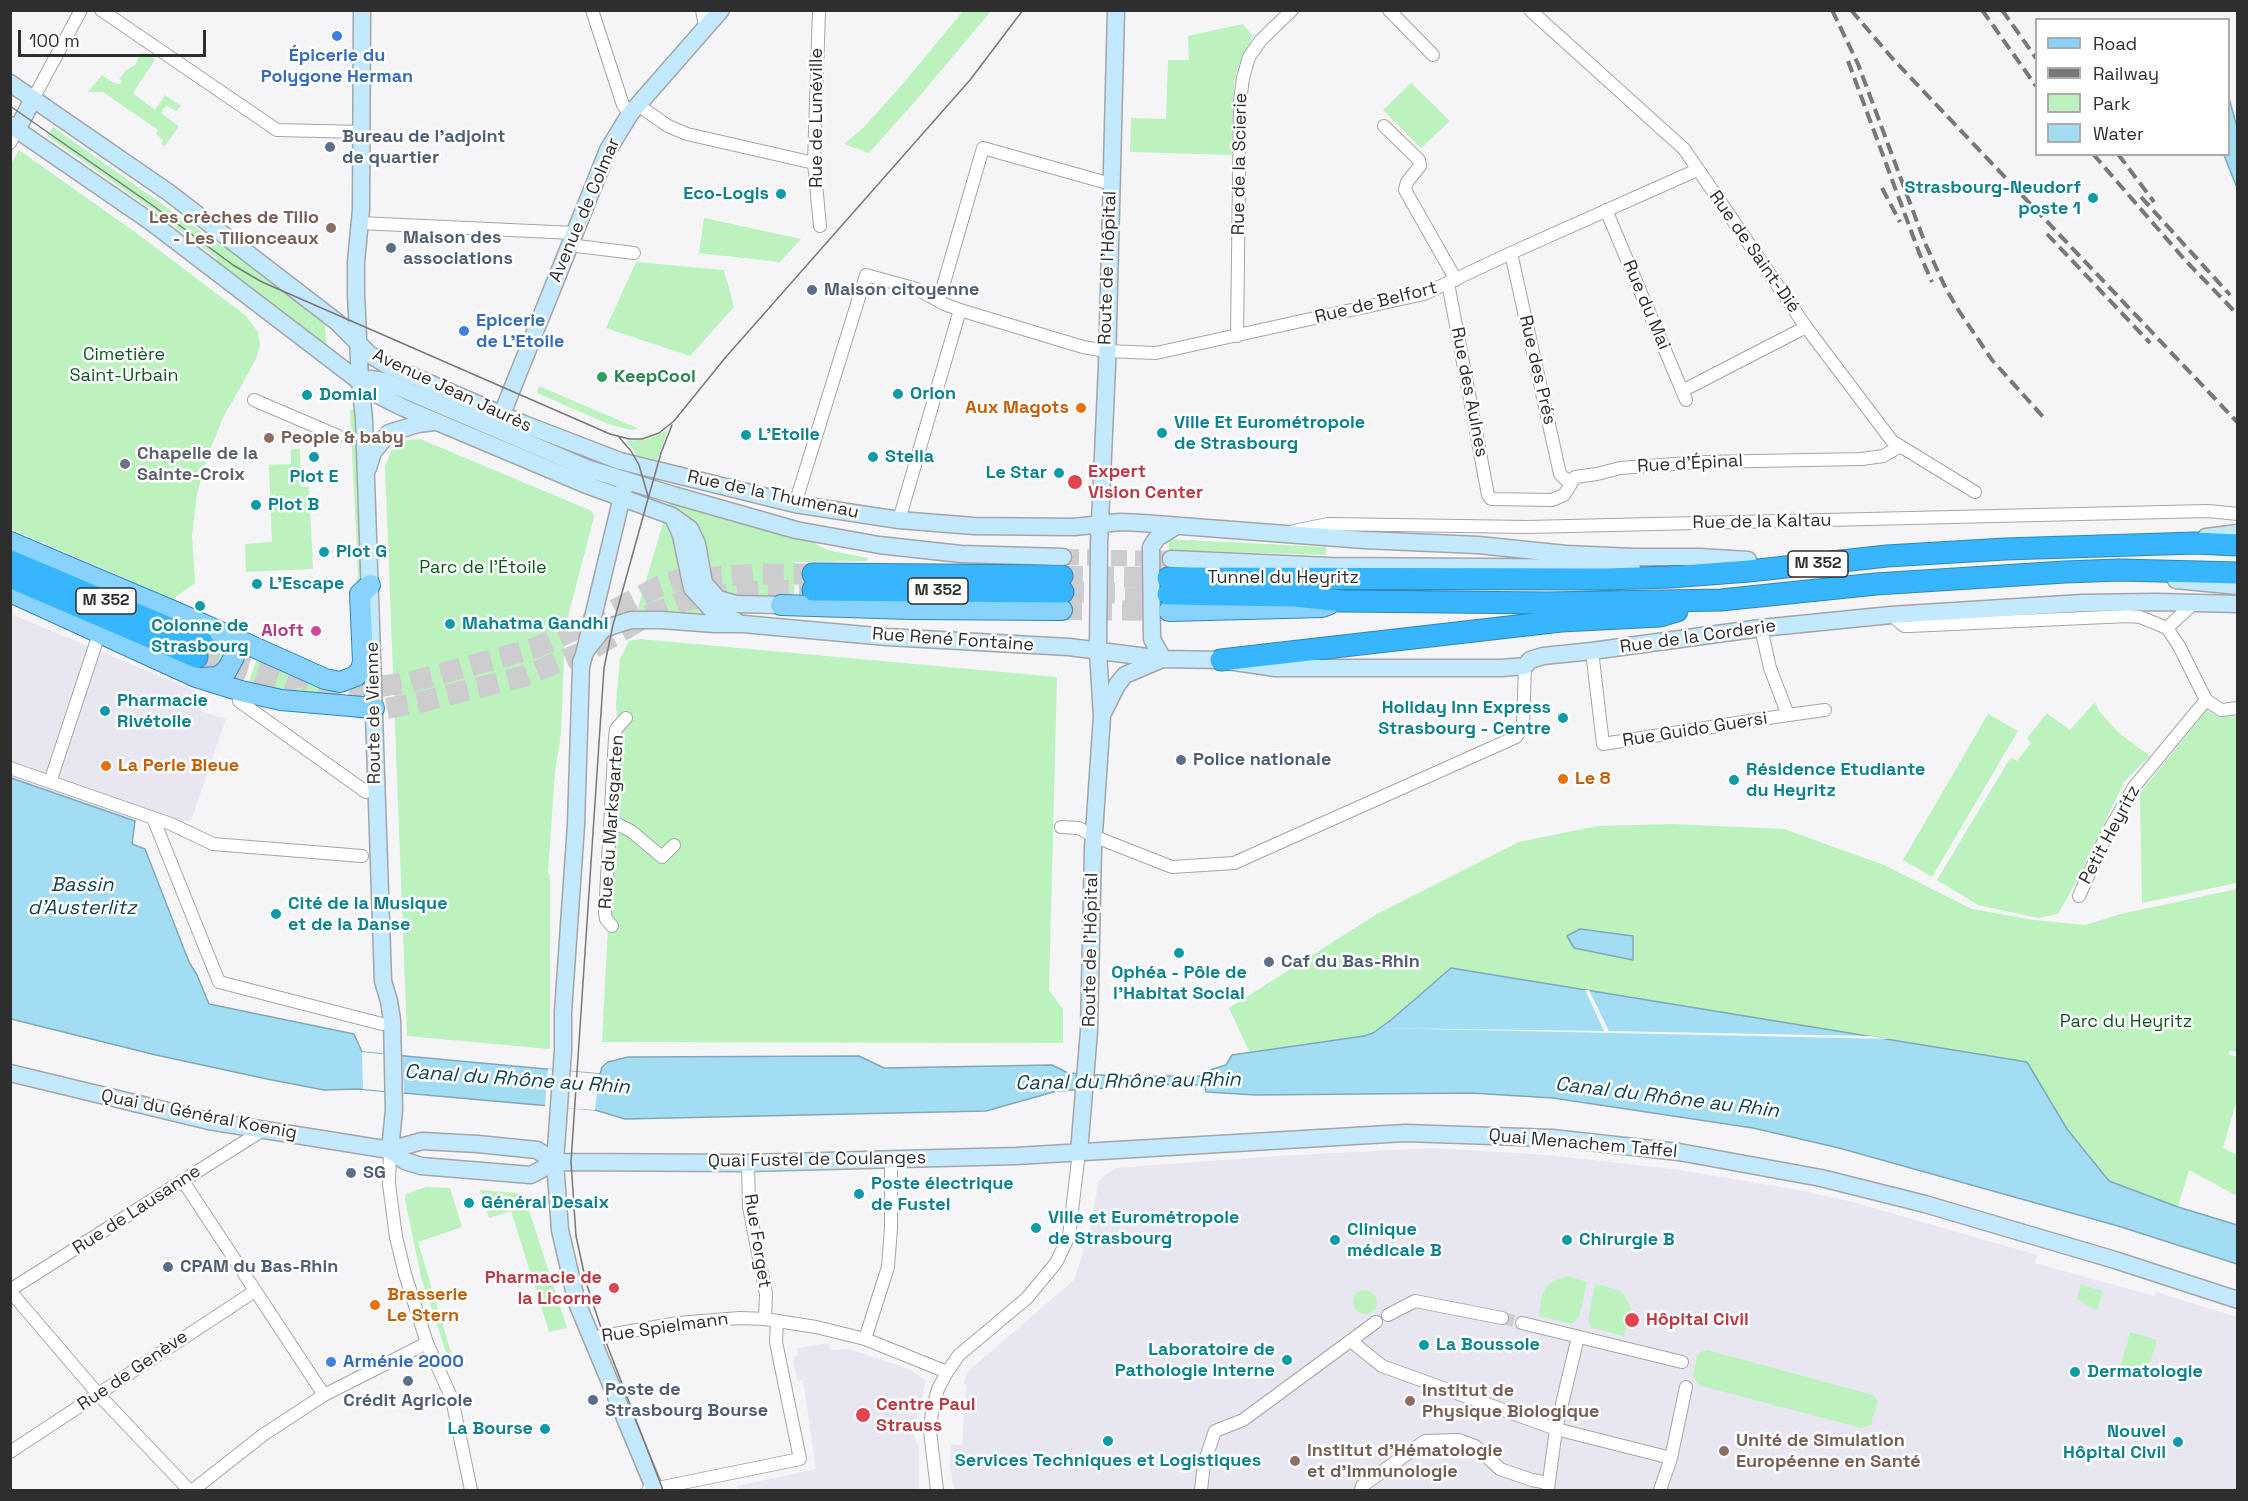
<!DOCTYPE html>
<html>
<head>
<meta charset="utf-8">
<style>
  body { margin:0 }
  #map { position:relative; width:2248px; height:1501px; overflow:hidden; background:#f5f5f8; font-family:"Space Grotesk",sans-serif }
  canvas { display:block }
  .frame { position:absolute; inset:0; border:12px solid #2e2e2f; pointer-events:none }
  .legend { position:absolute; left:2035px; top:18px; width:195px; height:138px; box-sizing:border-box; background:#fff; border:2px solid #ababac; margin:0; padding:8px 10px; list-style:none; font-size:18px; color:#2e2e2f }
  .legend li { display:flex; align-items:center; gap:12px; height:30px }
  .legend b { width:30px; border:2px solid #ababac }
  .scale { position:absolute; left:18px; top:30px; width:188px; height:27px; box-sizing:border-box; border:3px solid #2e2e2f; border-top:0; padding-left:8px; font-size:18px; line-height:21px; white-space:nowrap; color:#2e2e2f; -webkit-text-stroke:4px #fff; paint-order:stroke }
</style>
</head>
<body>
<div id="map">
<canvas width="2248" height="1501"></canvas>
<div class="frame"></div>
<ul class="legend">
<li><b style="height:8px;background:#87d3fe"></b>Road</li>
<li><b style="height:8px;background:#787879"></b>Railway</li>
<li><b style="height:16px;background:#bbf2be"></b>Park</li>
<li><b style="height:16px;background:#a3ddf4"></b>Water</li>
</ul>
<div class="scale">100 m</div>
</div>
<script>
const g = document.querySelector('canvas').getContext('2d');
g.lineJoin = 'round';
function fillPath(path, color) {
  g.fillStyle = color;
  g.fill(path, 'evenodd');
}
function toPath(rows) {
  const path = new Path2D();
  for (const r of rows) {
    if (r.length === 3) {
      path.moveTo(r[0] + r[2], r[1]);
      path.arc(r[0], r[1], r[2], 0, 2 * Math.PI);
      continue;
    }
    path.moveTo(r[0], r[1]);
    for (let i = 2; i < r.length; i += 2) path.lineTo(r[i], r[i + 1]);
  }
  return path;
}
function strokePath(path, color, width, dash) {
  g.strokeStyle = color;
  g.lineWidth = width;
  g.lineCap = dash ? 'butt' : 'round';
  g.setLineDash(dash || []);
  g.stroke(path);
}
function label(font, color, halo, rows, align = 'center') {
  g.font = font + ' "Space Grotesk",sans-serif';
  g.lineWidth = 5;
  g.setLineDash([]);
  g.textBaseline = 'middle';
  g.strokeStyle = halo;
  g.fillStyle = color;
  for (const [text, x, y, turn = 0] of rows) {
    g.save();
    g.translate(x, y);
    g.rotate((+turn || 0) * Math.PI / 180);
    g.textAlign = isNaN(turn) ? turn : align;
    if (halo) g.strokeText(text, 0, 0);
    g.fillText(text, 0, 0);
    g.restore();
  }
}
fillPath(toPath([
  [11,614,205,695,201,711,226,719,191,821,135,821,11,778],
  [1432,1148,1549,1155,1673,1169,1793,1189,1849,1201,2037,1255,2035,1263,2154,1296,2156,1292,2237,1317,2237,1490,954,1490,950,1466,951,1444,962,1445,966,1386,964,1384,967,1372,1074,1280,1088,1236,1099,1181,1106,1174,1116,1168,1276,1156],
  [830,1343,831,1350,848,1349,898,1365,911,1370,926,1381,913,1433,919,1448,919,1490,738,1490,737,1486,816,1469,803,1380,797,1381,793,1358,794,1356,798,1355,797,1348]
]), '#e8e7f1');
fillPath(toPath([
  [963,11,991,11,918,98,869,153,844,144,864,127,907,79],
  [1243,24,1253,37,1238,66,1234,83,1232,155,1130,152,1131,118,1166,119,1168,60,1189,60,1188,36],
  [146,53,155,60,133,93,155,110,165,95,181,106,176,111,166,105,161,113,179,126,165,146,161,144,163,140,156,134,158,130,103,92,88,92,102,75,114,83,120,84,122,81,119,79,126,70,135,65,140,54],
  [1411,83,1450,121,1421,148,1383,110],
  [53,127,223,247,226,244,324,318,327,348,214,263,217,258,150,208,47,136],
  [19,150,135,232,245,315,258,332,260,346,256,359,223,418,208,455,197,494,192,536,195,583,173,599,11,529,10,166],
  [704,218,801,239,780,262,699,253],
  [636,262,724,270,734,307,690,356,606,328],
  [539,386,637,428,637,429,631,430,608,424,537,393],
  [350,410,355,410,362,573,362,580,356,585,358,574],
  [668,430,657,460,637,455,626,441,649,439],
  [420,439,592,511,594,517,565,628,561,734,555,771,548,873,550,875,550,1049,407,1036,385,466,393,448,407,440],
  [291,449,300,449,301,487,309,487,313,569,246,572,245,544,272,542,269,465,291,464],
  [669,500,804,537,827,550,868,558,867,561,795,562,794,601,738,599,719,586,711,572,702,532,693,520,668,507],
  [664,519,669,521,715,618,636,615],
  [1169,539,1326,547,1326,555,1169,550],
  [209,634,223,642,224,647,225,653,218,669,197,665],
  [640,639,1057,677,1049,990,1063,1009,1063,1043,602,1042,618,735,616,704,620,659,629,641],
  [258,655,341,688,342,700,247,687],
  [2095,702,2099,711,2120,734,2150,756,2124,782,2078,879,2058,914,2038,918,1978,905,1937,880,2009,760,2012,758,2017,761,2031,743,2027,738,2047,713,2070,730],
  [2207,710,2218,717,2237,716,2237,883,2142,903,2140,793],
  [1988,714,2018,731,1932,877,1903,860],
  [1673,824,1784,829,1884,865,1972,909,2034,920,2085,925,2121,914,2237,889,2237,1052,2230,1050,2228,1054,2237,1057,2237,1099,2223,1148,2237,1155,2237,1196,2189,1170,2178,1207,2109,1181,2067,1129,2027,1062,1451,968,1391,1020,1373,1033,1364,1036,1250,1053,1229,1008,1377,914,1519,842,1597,826],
  [426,1187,450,1188,462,1227,418,1242,452,1356,448,1358,421,1277,405,1199,406,1194],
  [480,1190,517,1193,525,1198,567,1328,549,1332,511,1211,489,1218],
  [1568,1276,1587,1282,1579,1318,1571,1324,1539,1316,1542,1295,1547,1286,1555,1280],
  [1595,1284,1619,1290,1626,1298,1631,1308,1624,1336,1592,1328,1588,1320],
  [2081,1285,2103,1291,2097,1311,2077,1299],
  [1365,1302,12],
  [2130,1332,2157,1340,2146,1375,2120,1368],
  [1707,1350,1873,1395,1876,1398,1877,1403,1871,1425,1861,1428,1698,1385,1693,1376,1697,1356,1701,1352]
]), '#bbf2be');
const water = toPath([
  [2229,98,2237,127,2237,188,2224,155,2228,154,2229,98],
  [11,778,135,821,132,844,145,849,189,962,197,975,209,1004,354,1034,362,1052,600,1074,602,1067,608,1062,628,1057,859,1056,884,1068,1052,1065,1068,1073,1117,1076,1206,1076,1206,1071,1226,1065,1232,1055,1364,1036,1373,1033,1391,1020,1451,968,2027,1062,2067,1129,2109,1181,2178,1207,2237,1225,2237,1264,2118,1226,1839,1148,1753,1128,1553,1098,1471,1093,1256,1095,1206,1092,1205,1086,1198,1085,1117,1084,1109,1085,1108,1088,1057,1091,986,1111,625,1119,595,1110,358,1089,324,1090,267,1079,156,1055,11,1019,11,778],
  [1580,929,1633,936,1633,960,1574,948,1567,936,1580,929]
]);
fillPath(water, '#a3ddf4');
strokePath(water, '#80a8b9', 1.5);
fillPath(toPath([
  [1585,990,1589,990,1609,1031,1871,1036,1890,1039,1380,1028,1604,1031],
  [362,1052,402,1056,404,1093,363,1089],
  [548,1069,599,1074,595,1110,545,1107]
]), '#f5f5f8');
strokePath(toPath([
  [1502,1318,1522,1323]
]), '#cdcdd0', 12, [12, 6]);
strokePath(toPath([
  [1063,557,1171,559]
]), '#cdcdd0', 16, [16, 8]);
strokePath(toPath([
  [1062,610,1169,611]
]), '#cdcdd0', 20, [20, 10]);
strokePath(toPath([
  [1062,576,1168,578],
  [1063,592,1168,594],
  [202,642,316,683,353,688,383,686,411,682,535,648,577,629,660,586,678,580,755,574,813,574],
  [197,657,272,689,294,696],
  [356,708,384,709,421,702,525,676,595,647,647,616,686,600,754,591,813,590]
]), '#cdcdd0', 21, [21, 10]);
const street = toPath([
  [101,10,277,130,362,132],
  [592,10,623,105,630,114],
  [702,10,705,26],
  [819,10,814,163,820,226],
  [1389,10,1433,55],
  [1530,10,1684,149,1806,327,1892,441,1975,492],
  [33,99,81,10],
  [638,105,668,126,687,134,814,163],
  [1384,126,1419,160,1420,166,1407,182,1405,190,1456,280],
  [10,143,17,130],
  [1606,210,1686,400],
  [360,223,574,233],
  [569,245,634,253],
  [1511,253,1560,474,1565,479,1571,480],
  [1448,283,1488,495,1491,499,1552,500,1564,495,1575,477,1597,474,1620,468,1703,462,1862,459,1883,456,1899,447],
  [939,300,983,148,1111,184],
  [1237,336,1240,101,1243,78,1249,57,1261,40,1292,10],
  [1682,391,1806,327],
  [254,400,338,436],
  [795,504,866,275,917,289,944,304,960,310,1083,347,1106,351,1156,353,1424,294,1511,253,1697,170],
  [899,520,960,310],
  [1294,531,1328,524,1527,527,2208,511,2238,514],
  [1891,615,1904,626,1909,626,2128,616,2140,617,2167,628,2179,646,2206,700],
  [2167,628,2195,602],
  [1592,651,1603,744,1788,715,1770,668,1761,628],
  [2206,700,2221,710,2238,708],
  [239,701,366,792],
  [1788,715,1825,710],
  [10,768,171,824,213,844,362,856],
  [50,782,99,634],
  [153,818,219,982,382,1024],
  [619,825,631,831,662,857,674,845],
  [1061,827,1079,828,1093,836,1172,867,1234,863,1516,737,1523,726,1525,666],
  [2079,896,2107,834,2134,787,2206,700],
  [612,926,606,919,605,913,615,738,616,729,626,718],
  [390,1150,389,1184,396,1237,405,1274,427,1343,452,1399,471,1490],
  [748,1163,749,1207,766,1294,765,1319],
  [183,1181,324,1395],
  [10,1290,263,1130],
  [10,1291,98,1394,189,1490],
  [1388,1315,1415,1301,1502,1318],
  [1522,1323,1682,1362],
  [591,1338,678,1323,740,1318,765,1319,816,1327,865,1339,947,1372],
  [865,1339,888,1267,891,1228,891,1160],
  [1351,1341,1382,1366,1556,1429,1671,1458],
  [10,1452,255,1291],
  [1548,1489,1556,1429,1578,1337],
  [193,1490,263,1435,324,1395,427,1343],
  [648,1490,800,1459,776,1342,777,1321],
  [937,1490,930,1431,932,1411,938,1389,947,1372,959,1355,1027,1298,1056,1263,1069,1236,1079,1152],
  [1201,1490,1204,1464,1215,1431,1243,1420,1376,1322],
  [1361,1490,1362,1486,1425,1441,1459,1440,1475,1446,1500,1469,1532,1480,1548,1483],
  [1660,1490,1671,1458,1686,1387]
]);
const secondary = toPath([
  [362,10,361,210,356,262,356,293,360,381,364,419,383,981,389,1001,392,1020,394,1110,390,1150],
  [10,83,168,192,337,322,369,354,385,364,524,424,620,461,795,504,899,520,974,526,1074,527,1120,522,1142,523,1364,540,1478,545,1566,554,1634,557,1699,557,1748,560],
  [10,125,151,222,376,394,404,408,584,484,672,516,690,529,697,544,704,583,718,599,736,604,781,605],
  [17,130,33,99],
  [360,381,370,379,384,381,589,469,673,495,796,530,879,545,961,554,1063,557],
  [498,424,608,150,630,114,721,10],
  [368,468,373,452,389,433,418,424,434,422],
  [626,480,581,667,576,825,563,1012,563,1051,555,1162,560,1230,577,1303,655,1490],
  [673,517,681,535,692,588,715,613,736,621],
  [2206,537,2238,533],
  [1171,559,1329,566,1632,568],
  [2176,580,2238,586],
  [1163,659,1152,639,1151,547,1157,538,1175,527],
  [581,662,587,649,603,629,631,620,661,620,715,624,743,624,887,637,1069,647,1163,659,1221,660,1276,668,1502,668,1525,666,1530,660,1543,656,1592,651,1761,628,1891,615,2082,603,2156,602,2238,604],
  [1103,713,1117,685,1125,675,1160,660],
  [10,1073,209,1121,390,1150,405,1161,421,1166,531,1175,555,1162,748,1163,1016,1156,1405,1133,1552,1138,1679,1152,1821,1178,1925,1204,2115,1260,2238,1300],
  [390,1150,422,1141,478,1144,537,1150,555,1162],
  [1079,1152,1089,1031,1093,848,1102,716,1098,652,1099,544,1107,366,1116,10]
]);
const primary = toPath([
  [10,542,180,614,325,679,340,682,356,676,361,669,363,662,360,594,370,585],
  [10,592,196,677,241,691,281,700,374,708],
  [781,605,911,609,1062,610],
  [1169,611,1322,607,1330,604],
  [201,678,218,677,227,670,234,657,235,639]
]);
const highway = toPath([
  [10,561,202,642],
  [813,574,1062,576],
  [10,577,197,657],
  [1168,578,1606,579,1670,577,1749,571,1887,556,2005,549,2195,543,2238,545],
  [813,590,1063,592],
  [1168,594,1295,596,1342,601,1547,603,1721,600,1876,584,2065,572,2120,570,2238,573],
  [1221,660,1561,621,1660,616,1677,611]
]);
strokePath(street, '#a5a5a7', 14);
strokePath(secondary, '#a5a5a7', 19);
strokePath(primary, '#3486b6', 22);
strokePath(highway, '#3486b6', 23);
strokePath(street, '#fff', 12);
strokePath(secondary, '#c3e9ff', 16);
strokePath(primary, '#87d3fe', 20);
strokePath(highway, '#37b6fe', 21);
strokePath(toPath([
  [10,106,152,205,233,265,262,282,610,434,629,439,642,439,659,433,674,421,725,358,970,80,1023,10],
  [618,436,631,451,639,465,648,496],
  [663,1490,604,1337,586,1282,576,1236,571,1162,604,668,613,625,646,506,661,453,672,425]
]), '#787879', 1.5);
strokePath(toPath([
  [1832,10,1858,64,1925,243,1946,289,1959,311,1992,360,2045,419],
  [1851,10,1892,58,2238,423],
  [1982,10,2036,86],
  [2002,10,2036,58],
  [1848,61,1920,255,1932,282],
  [2093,154,2185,260,2238,315],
  [2118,154,2154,202],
  [1882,188,1900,222],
  [2141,197,2230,295],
  [2047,234,2150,343]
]), '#787879', 4, [12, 6]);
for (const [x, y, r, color] of [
  [337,36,6,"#3f7fe0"],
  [330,147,6,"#5c6f8a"],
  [781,194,6,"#0f9aa8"],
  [2093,198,6,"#0f9aa8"],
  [331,228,6,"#8d6e63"],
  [391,248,6,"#5c6f8a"],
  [812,290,6,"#5c6f8a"],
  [464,331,6,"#3f7fe0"],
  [602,377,6,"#2e9e5b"],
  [898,394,6,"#0f9aa8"],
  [307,395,6,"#0f9aa8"],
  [1081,408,6,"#e8710a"],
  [1162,433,6,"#0f9aa8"],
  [746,435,6,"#0f9aa8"],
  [269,438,6,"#8d6e63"],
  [314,457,6,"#0f9aa8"],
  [873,457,6,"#0f9aa8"],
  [125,464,6,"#6b7280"],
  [1059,473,6,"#0f9aa8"],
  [1075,482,8,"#e0444e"],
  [256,505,6,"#0f9aa8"],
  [324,552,6,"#0f9aa8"],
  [257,584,6,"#0f9aa8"],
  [200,606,6,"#0f9aa8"],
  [450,624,6,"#0f9aa8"],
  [316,631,6,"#d1479c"],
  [105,711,6,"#0f9aa8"],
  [1563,718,6,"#0f9aa8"],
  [1181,760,6,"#5c6f8a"],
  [106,766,6,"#e8710a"],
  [1563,779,6,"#e8710a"],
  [1734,780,6,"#0f9aa8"],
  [276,914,6,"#0f9aa8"],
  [1179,953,6,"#0f9aa8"],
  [1269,962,6,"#5c6f8a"],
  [351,1173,6,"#5c6f8a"],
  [859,1194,6,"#0f9aa8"],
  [469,1203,6,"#0f9aa8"],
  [1036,1228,6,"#0f9aa8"],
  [1335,1240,6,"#0f9aa8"],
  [1567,1240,6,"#0f9aa8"],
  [168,1267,6,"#5c6f8a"],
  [614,1288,6,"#e0444e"],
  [375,1305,6,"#e8710a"],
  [1632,1320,8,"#e0444e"],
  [1424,1345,6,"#0f9aa8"],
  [1287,1360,6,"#0f9aa8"],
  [331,1362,6,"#3f7fe0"],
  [2075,1372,6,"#0f9aa8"],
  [408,1381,6,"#5c6f8a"],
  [593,1400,6,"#5c6f8a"],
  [1410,1401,6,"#8d6e63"],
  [863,1415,8,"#e0444e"],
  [545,1429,6,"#0f9aa8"],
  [1108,1441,6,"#0f9aa8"],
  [2178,1442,6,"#0f9aa8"],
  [1724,1451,6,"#8d6e63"],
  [1295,1461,6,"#8d6e63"]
]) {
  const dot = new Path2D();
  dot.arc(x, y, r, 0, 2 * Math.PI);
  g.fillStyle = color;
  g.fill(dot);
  strokePath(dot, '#fff', 2);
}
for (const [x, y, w] of [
  [1818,564,60],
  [938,591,60],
  [106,601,60]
]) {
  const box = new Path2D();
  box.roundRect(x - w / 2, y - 13, w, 26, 4.5);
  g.fillStyle = '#fff';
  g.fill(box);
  strokePath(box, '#2e2e2f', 1.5);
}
label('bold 16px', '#2e2e2f', null, [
  ["M 352",1818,564],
  ["M 352",938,591],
  ["M 352",106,601]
]);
label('bold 18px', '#366cbe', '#fff', [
  ["Épicerie du",337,56,"center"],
  ["Polygone Herman",337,77,"center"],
  ["Epicerie",476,321],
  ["de L'Etoile",476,342],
  ["Arménie 2000",343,1362]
], 'left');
label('18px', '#2e2e2f', '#fff', [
  ["Rue de Lunéville",817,118,-90],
  ["Rue de la Scierie",1240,164,-89],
  ["Avenue de Colmar",585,210,-67],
  ["Rue de Saint-Dié",1754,252,55],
  ["Route de l'Hôpital",1108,268,-88],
  ["Rue de Belfort",1376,303,-14],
  ["Rue du Mai",1646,305,67],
  ["Rue des Prés",1537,370,77],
  ["Avenue Jean Jaurès",452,391,25],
  ["Rue des Aulnes",1469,392,79],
  ["Rue d'Épinal",1690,464,-3],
  ["Rue de la Thumenau",773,495,12],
  ["Rue de la Kaltau",1762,522,-1],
  ["Tunnel du Heyritz",1283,578],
  ["Rue de la Corderie",1698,637,-8],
  ["Rue René Fontaine",953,640,4],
  ["Route de Vienne",374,713,-91],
  ["Rue Guido Guersi",1695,730,-9],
  ["Rue du Marksgarten",612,822,-86],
  ["Petit Heyritz",2110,835,-62],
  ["Route de l'Hôpital",1091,950,-89],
  ["Quai du Général Koenig",199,1115,11],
  ["Quai Menachem Taffel",1583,1144,5],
  ["Quai Fustel de Coulanges",817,1160,-1],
  ["Rue de Lausanne",137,1210,-33],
  ["Rue Forget",757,1241,81],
  ["Rue Spielmann",665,1328,-8],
  ["Rue de Genève",133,1371,-34]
]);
label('bold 18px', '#4e5e75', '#fff', [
  ["Bureau de l'adjoint",342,137],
  ["de quartier",342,158],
  ["Maison des",403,238],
  ["associations",403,259],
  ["Maison citoyenne",824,290],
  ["Police nationale",1193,760],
  ["Caf du Bas-Rhin",1281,962],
  ["SG",363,1173],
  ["CPAM du Bas-Rhin",180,1267],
  ["Poste de",605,1390],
  ["Strasbourg Bourse",605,1411],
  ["Crédit Agricole",408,1401,"center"]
], 'left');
label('bold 18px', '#0d838f', '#fff', [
  ["Strasbourg-Neudorf",2081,188,"right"],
  ["poste 1",2081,209,"right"],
  ["Eco-Logis",769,194,"right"],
  ["Orion",910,394],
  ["Domial",319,395],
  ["Ville Et Eurométropole",1174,423],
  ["de Strasbourg",1174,444],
  ["L'Etoile",758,435],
  ["Stella",885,457],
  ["Le Star",1047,473,"right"],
  ["Plot E",314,477,"center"],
  ["Plot B",268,505],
  ["Plot G",336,552],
  ["L'Escape",269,584],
  ["Mahatma Gandhi",462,624],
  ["Colonne de",200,626,"center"],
  ["Strasbourg",200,647,"center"],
  ["Pharmacie",117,701],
  ["Rivétoile",117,722],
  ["Holiday Inn Express",1551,708,"right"],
  ["Strasbourg - Centre",1551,729,"right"],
  ["Résidence Etudiante",1746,770],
  ["du Heyritz",1746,791],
  ["Cité de la Musique",288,904],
  ["et de la Danse",288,925],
  ["Ophéa - Pôle de",1179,973,"center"],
  ["l'Habitat Social",1179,994,"center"],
  ["Poste électrique",871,1184],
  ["de Fustel",871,1205],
  ["Général Desaix",481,1203],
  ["Ville et Eurométropole",1048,1218],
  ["de Strasbourg",1048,1239],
  ["Clinique",1347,1230],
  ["médicale B",1347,1251],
  ["Chirurgie B",1579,1240],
  ["La Boussole",1436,1345],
  ["Laboratoire de",1275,1350,"right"],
  ["Pathologie Interne",1275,1371,"right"],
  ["Dermatologie",2087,1372],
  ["La Bourse",533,1429,"right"],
  ["Nouvel",2166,1432,"right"],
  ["Hôpital Civil",2166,1453,"right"],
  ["Services Techniques et Logistiques",1108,1461,"center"]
], 'left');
label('bold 18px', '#785e54', '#fff', [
  ["Les crèches de Tilio",319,218,"right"],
  ["- Les Tilionceaux",319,239,"right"],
  ["People & baby",281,438],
  ["Institut de",1422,1391],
  ["Physique Biologique",1422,1412],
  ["Unité de Simulation",1736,1441],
  ["Européenne en Santé",1736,1462],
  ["Institut d'Hématologie",1307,1451],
  ["et d'Immunologie",1307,1472]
], 'left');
label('18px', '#0d571d', '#fff', [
  ["Cimetière",124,355],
  ["Saint-Urbain",124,376],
  ["Parc de l'Étoile",483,568],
  ["Parc du Heyritz",2126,1022]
]);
label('bold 18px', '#27864d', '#fff', [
  ["KeepCool",614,377]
], 'left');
label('bold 18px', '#c56008', '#fff', [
  ["Aux Magots",1069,408,"right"],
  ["La Perle Bleue",118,766],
  ["Le 8",1575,779],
  ["Brasserie",387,1295],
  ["Le Stern",387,1316]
], 'left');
label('bold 18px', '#5b616d', '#fff', [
  ["Chapelle de la",137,454],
  ["Sainte-Croix",137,475]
], 'left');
label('bold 18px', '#be3a42', '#fff', [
  ["Expert",1088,472],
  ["Vision Center",1088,493],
  ["Pharmacie de",602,1278,"right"],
  ["la Licorne",602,1299,"right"],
  ["Hôpital Civil",1646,1320],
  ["Centre Paul",876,1405],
  ["Strauss",876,1426]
], 'left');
label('bold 18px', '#b23c85', '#fff', [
  ["Aloft",304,631]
], 'right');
label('italic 20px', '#144353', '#fff', [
  ["Bassin",82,886],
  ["d'Austerlitz",82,909],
  ["Canal du Rhône au Rhin",517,1080,4],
  ["Canal du Rhône au Rhin",1128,1082,-1],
  ["Canal du Rhône au Rhin",1667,1098,7]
]);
</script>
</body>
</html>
